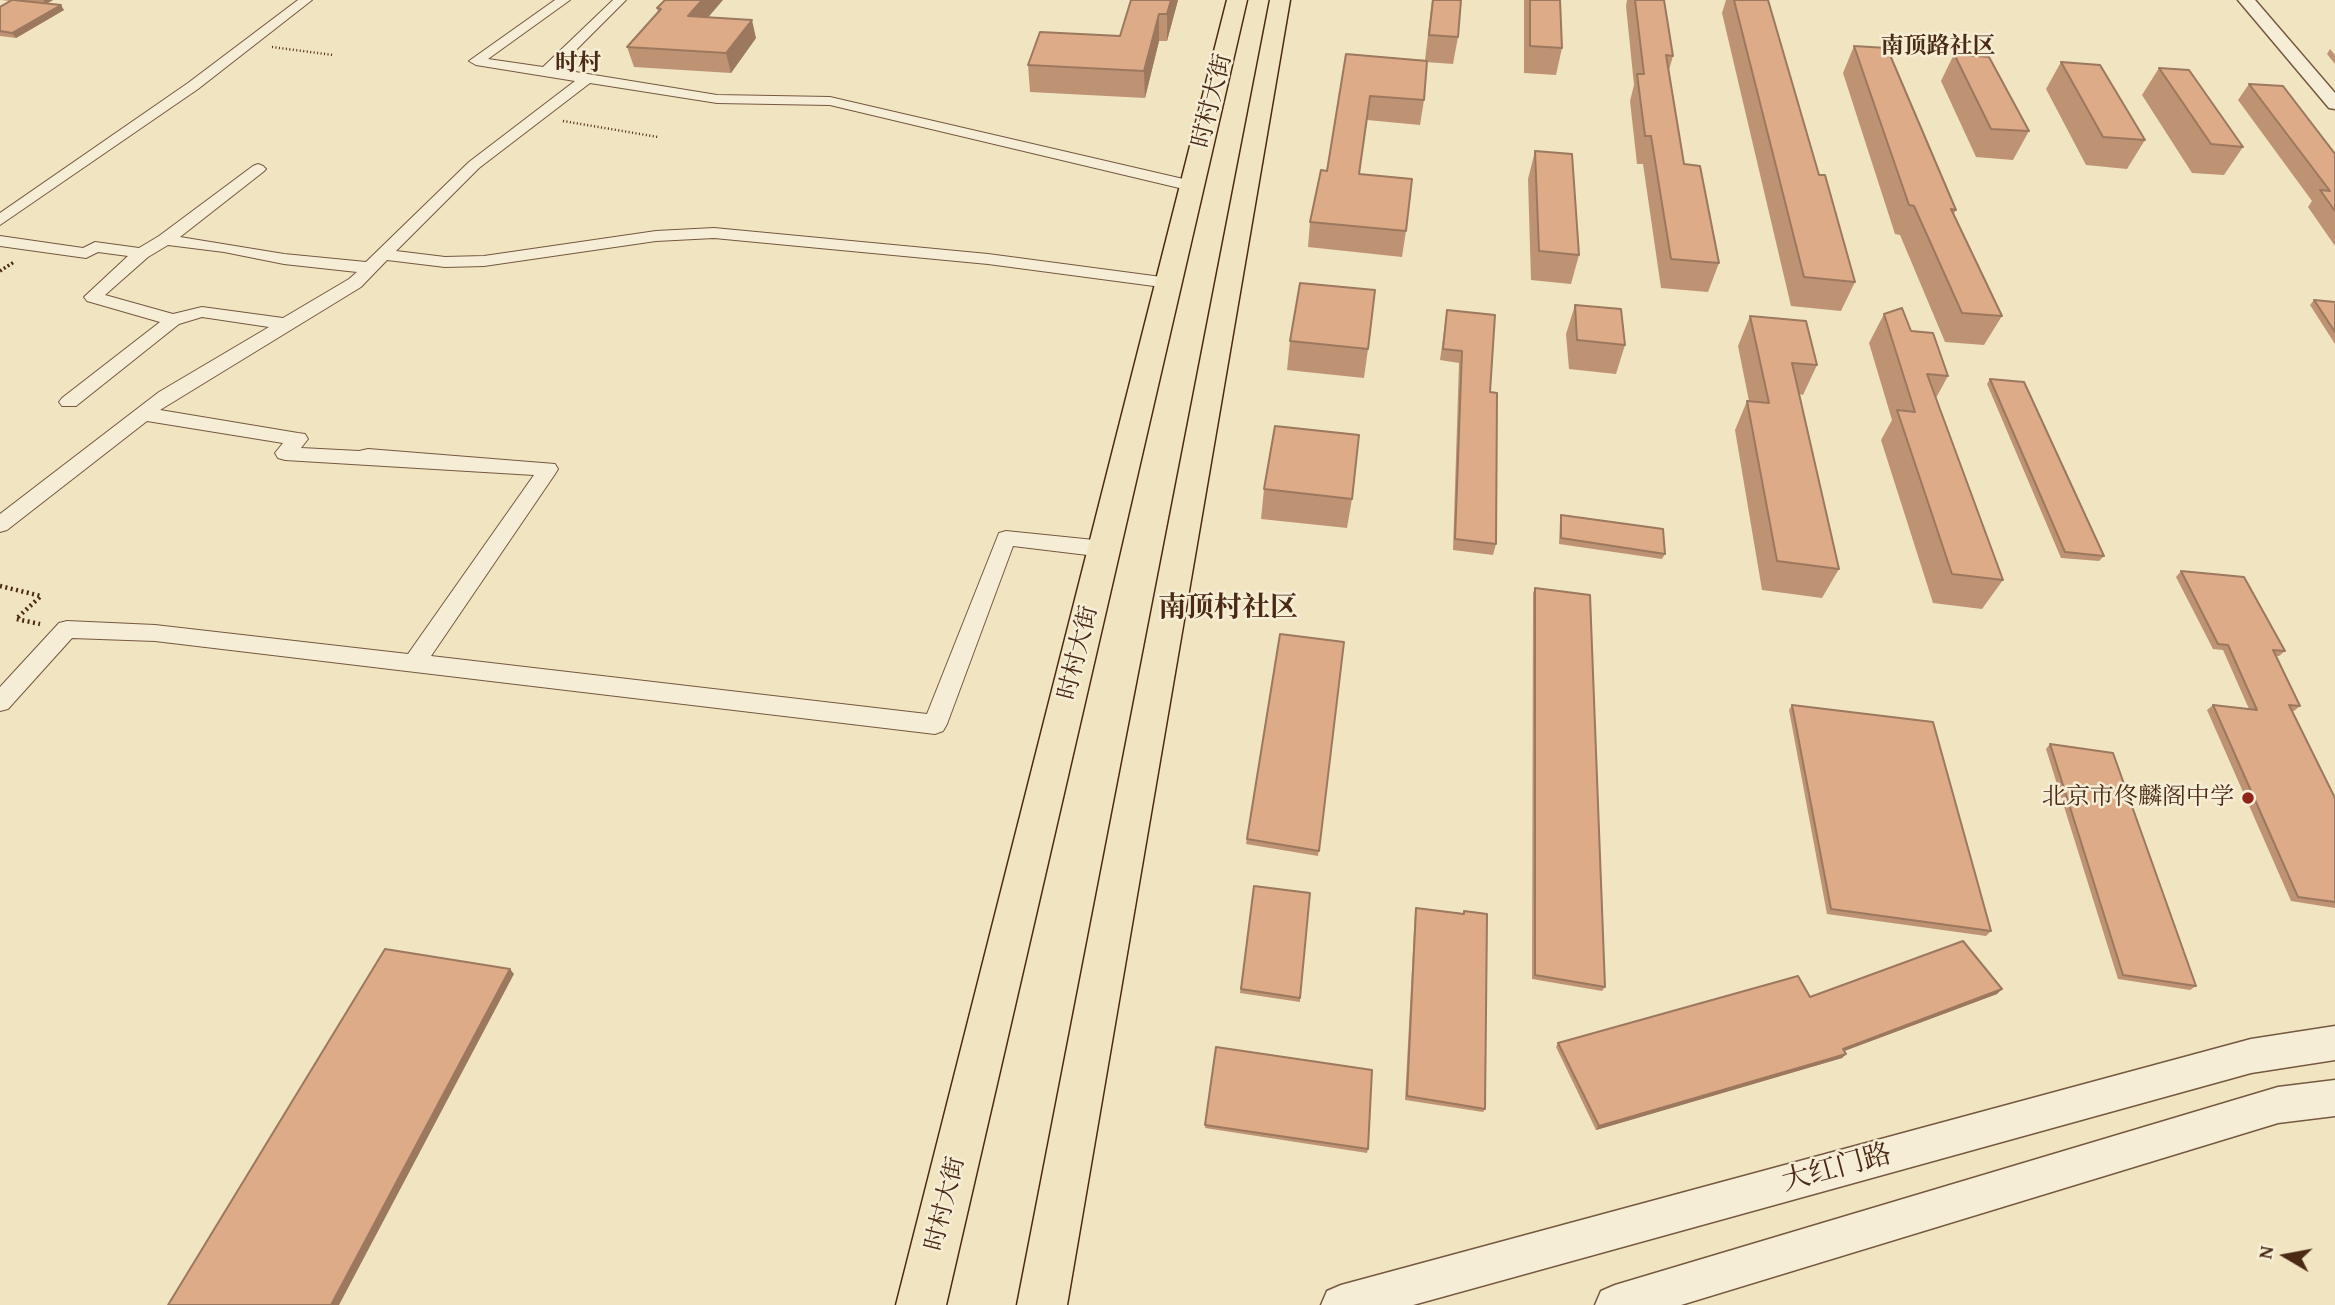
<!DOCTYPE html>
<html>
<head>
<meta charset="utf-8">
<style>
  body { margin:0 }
  #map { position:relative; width:2335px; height:1305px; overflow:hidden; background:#f1e4c0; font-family:"Gentium Book Plus",serif }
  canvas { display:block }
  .north { position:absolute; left:2251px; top:1221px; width:70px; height:70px; -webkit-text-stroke:5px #f6edd6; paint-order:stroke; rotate:280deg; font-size:19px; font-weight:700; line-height:28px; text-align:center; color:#4a2a15 }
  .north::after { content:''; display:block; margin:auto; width:24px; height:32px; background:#4a2a15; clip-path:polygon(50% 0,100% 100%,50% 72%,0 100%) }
</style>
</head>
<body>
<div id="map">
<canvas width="2335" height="1305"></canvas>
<div class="north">N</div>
</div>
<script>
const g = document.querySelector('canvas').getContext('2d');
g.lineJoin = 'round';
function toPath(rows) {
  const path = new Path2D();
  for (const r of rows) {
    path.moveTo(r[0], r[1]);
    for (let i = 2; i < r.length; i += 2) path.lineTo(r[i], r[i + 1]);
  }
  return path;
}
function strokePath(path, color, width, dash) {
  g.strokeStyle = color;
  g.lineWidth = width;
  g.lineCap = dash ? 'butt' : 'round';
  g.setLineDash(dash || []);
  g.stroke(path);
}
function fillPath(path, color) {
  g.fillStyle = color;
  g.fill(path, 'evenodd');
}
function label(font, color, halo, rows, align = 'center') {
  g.font = font + ' "Gentium Book Plus","Noto Serif SC",serif';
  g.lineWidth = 5;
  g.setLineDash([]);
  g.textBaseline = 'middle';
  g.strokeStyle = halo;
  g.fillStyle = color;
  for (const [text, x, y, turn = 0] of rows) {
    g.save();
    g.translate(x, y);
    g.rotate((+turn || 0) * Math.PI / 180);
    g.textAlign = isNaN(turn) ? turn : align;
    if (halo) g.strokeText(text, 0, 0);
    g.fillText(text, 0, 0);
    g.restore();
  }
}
const minor = toPath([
  [298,0,312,0,198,89,0,225,0,213,188,83,298,0],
  [555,0,570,0,488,59,543,67,613,0,626,0,557,69,717,95,830,97,1192,181,1200,186,1192,191,830,105,717,103,590,83,479,168,396,251,445,257,484,256,656,231,714,228,988,254,1169,278,1178,283,1169,288,988,264,714,238,656,241,484,266,445,267,387,260,361,287,160,410,298,433,305,434,308,439,301,448,359,451,368,449,555,464,558,469,555,474,431,656,927,714,999,533,1006,531,1104,541,1111,544,1115,549,1111,554,1104,557,1013,546,947,724,943,731,935,734,155,641,72,638,8,709,0,711,0,687,59,623,67,621,155,625,408,654,534,475,285,460,278,458,275,453,283,443,147,421,7,530,0,532,0,514,159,392,269,327,202,317,179,324,76,406,62,406,59,402,62,398,160,322,87,301,84,297,128,256,98,252,86,258,0,246,0,236,83,248,95,242,139,248,159,236,253,166,258,164,263,166,266,169,263,172,180,237,284,254,366,262,469,162,575,81,476,65,469,61,555,0],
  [168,245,224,252,284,264,357,272,349,279,283,318,202,307,173,314,105,295,148,257,168,245]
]);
const tertiary = toPath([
  [2238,0,2255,0,2335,93,2335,109,2329,108,2238,0],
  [2335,1026,2335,1060,2251,1073,1413,1305,1321,1305,1327,1291,1341,1285,2251,1039,2335,1026],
  [2335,1080,2335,1116,2278,1123,1681,1305,1595,1305,1601,1291,1615,1285,2278,1087,2335,1080]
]);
const primary = toPath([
  [1227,0,1247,0,946,1305,896,1305,1227,0],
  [1270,0,1290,0,1067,1305,1017,1305,1270,0]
]);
strokePath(minor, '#745840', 2);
strokePath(tertiary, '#745840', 3);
strokePath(primary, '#4a2a15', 3);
strokePath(toPath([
  [272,47,333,55],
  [563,121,658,137]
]), '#4a2a15', 2.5, [1, 2.5]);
strokePath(toPath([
  [0,271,14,262]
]), '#4a2a15', 3.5, [2, 2.5]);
strokePath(toPath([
  [0,586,41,596,16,619,40,624]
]), '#4a2a15', 4.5, [2, 3.5]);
fillPath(minor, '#f6edd6');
fillPath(tertiary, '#f6edd6');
fillPath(primary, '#f1e4c0');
fillPath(toPath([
  [1,0,53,0,47,3,64,10,16,38,0,36,0,7,10,1],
  [1178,0,1167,41,1159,41,1145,98,1030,92,1028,65,1120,36],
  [1432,0,1461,0,1458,37,1453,64,1426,62,1424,100,1420,125,1367,120,1359,174,1406,231,1402,257,1308,247,1310,222,1327,171,1346,54,1425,60],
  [1524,0,1560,0,1562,48,1556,75,1524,73],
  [1627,0,1664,0,1673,56,1669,70,1684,164,1719,263,1708,292,1661,288,1643,164,1637,164,1630,101,1634,85,1626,6],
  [1726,0,1768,0,1819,175,1855,282,1841,311,1791,306,1722,13],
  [657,8,708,17,756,38,731,73,634,67,627,47,658,12],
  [1854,46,1956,210,1953,215,2002,316,1984,345,1945,342,1900,235,1895,234,1843,73],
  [2330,49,2335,55,2335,64,2327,54],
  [1954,54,2029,131,2013,160,1976,157,1941,81],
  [2061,62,2145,140,2127,169,2086,165,2046,89],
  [2159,68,2243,147,2224,175,2192,173,2142,95],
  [2249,84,2335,154,2335,246,2308,207,2312,201,2238,100],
  [1535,151,1579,255,1571,284,1531,280,1528,179],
  [2314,300,2335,302,2335,344,2310,305],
  [1575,305,1625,345,1616,374,1569,369,1566,334],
  [1447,310,1490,392,1496,544,1493,555,1453,550,1459,363,1440,360],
  [1884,314,1911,331,1948,376,1936,398,2003,580,1982,609,1933,603,1881,440,1892,420,1869,343],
  [1750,316,1817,365,1803,395,1799,394,1839,569,1822,598,1762,590,1735,430,1747,401,1749,401,1738,346],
  [1290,341,1368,349,1364,378,1287,370],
  [1990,379,2104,556,2099,561,2061,558,1987,384],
  [1264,489,1352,499,1347,528,1261,519],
  [1561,515,1665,554,1662,559,1559,544,1560,520],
  [2181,571,2285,651,2279,656,2276,656,2300,706,2294,711,2292,711,2335,798,2335,908,2291,901,2207,710,2213,705,2249,709,2223,650,2213,649,2176,577],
  [1535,588,1605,987,1602,991,1532,979,1533,593],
  [1280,634,1344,642,1318,856,1246,844],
  [1792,705,1991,931,1986,936,1827,914,1789,710],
  [2050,744,2196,986,2190,990,2118,979,2046,749],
  [1254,886,1300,998,1300,1002,1240,993],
  [1416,908,1463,914,1464,911,1485,1109,1483,1112,1405,1100,1415,912],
  [1997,994,1844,1051,1846,1054,1842,1058,1596,1130,1556,1047,1558,1043,1810,997],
  [1216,1047,1368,1149,1367,1153,1205,1128]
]), '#be9374');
fillPath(toPath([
  [43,0,53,0,46,4],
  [702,0,723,0,693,35,688,16],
  [1171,0,1178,0,1167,41,1167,14],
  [61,5,64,10,16,38,12,33],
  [1159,14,1159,41,1145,98,1144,71],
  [752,20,756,38,731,73,726,53],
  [510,969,514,974,339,1305,331,1305],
  [2002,989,1997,994,1839,1053,1843,1049],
  [1846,1054,1842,1058,1596,1130,1599,1126]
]), '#9b785e');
const building = toPath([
  [12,0,14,0,61,5,12,33,0,31,0,7,12,0],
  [665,0,702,0,688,16,752,20,726,53,627,47,661,9,657,8,665,0],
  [1131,0,1171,0,1167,14,1159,14,1144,71,1028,65,1040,32,1120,36,1131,0],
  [1433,0,1461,0,1458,37,1429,35,1433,0],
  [1530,0,1560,0,1562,48,1530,46,1530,0],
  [1635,0,1664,0,1673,56,1666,55,1684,164,1700,166,1719,263,1671,259,1651,136,1645,136,1637,74,1644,74,1635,0],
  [1734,0,1768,0,1819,175,1825,175,1855,282,1804,277,1734,0],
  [1854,46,1887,48,1956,210,1951,209,2002,316,1962,313,1914,206,1909,205,1854,46],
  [1346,54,1427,61,1424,100,1370,96,1359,174,1412,179,1406,231,1310,222,1321,170,1327,171,1346,54],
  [1954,54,1989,57,2029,131,1991,129,1954,54],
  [2061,62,2100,65,2145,140,2103,137,2061,62],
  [2159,68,2189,70,2243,147,2211,144,2159,68],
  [2249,84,2283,86,2335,154,2335,211,2320,190,2330,191,2249,84],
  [1535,151,1572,154,1579,255,1539,251,1535,151],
  [1300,283,1375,290,1368,349,1290,341,1300,283],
  [2314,300,2335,302,2335,332,2314,300],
  [1575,305,1621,309,1625,345,1577,340,1575,305],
  [1902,308,1911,331,1933,333,1948,376,1927,374,2003,580,1952,574,1897,410,1915,412,1884,314,1902,308],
  [1447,310,1495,315,1490,392,1497,393,1496,544,1455,539,1462,351,1443,349,1447,310],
  [1750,316,1806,321,1817,365,1792,363,1839,569,1777,561,1747,401,1769,403,1750,316],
  [1990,379,2024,382,2104,556,2065,552,1990,379],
  [1275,426,1359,435,1352,499,1264,489,1275,426],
  [1561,515,1663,529,1665,554,1561,538,1561,515],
  [2181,571,2244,577,2285,651,2273,650,2300,706,2289,705,2335,798,2335,902,2298,897,2213,705,2257,710,2228,645,2218,644,2181,571],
  [1535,588,1590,595,1605,987,1535,975,1535,588],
  [1280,634,1344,642,1319,851,1247,839,1280,634],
  [1792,705,1933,722,1991,931,1831,909,1792,705],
  [2050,744,2113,753,2196,986,2123,975,2050,744],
  [1254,886,1310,893,1300,998,1241,989,1254,886],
  [1416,908,1464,914,1464,911,1487,914,1485,1109,1407,1096,1416,908],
  [1963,941,2002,989,1843,1049,1846,1054,1599,1126,1558,1043,1798,976,1810,997,1963,941],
  [385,949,510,969,331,1305,168,1305,385,949],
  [1216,1047,1372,1070,1368,1149,1205,1125,1216,1047]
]);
fillPath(building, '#ddab87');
strokePath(building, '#9b785e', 2);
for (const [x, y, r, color] of [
  [2248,798,7,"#8f2418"]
]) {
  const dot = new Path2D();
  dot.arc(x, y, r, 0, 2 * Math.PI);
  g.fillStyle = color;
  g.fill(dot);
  strokePath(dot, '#f6edd6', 2.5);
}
label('bold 23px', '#4a2a15', '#f6edd6', [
  ["南顶路社区",1938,47],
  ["时村",578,64]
]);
label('24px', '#4a2a15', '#f6edd6', [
  ["时村大街",1213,101,-76],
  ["时村大街",1079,653,-76],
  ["时村大街",946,1204,-76]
]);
label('24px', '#4a2a15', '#f6edd6', [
  ["北京市佟麟阁中学",2234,798]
], 'right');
label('bold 28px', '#4a2a15', '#f6edd6', [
  ["南顶村社区",1228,609]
]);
label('28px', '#4a2a15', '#f6edd6', [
  ["大红门路",1837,1169,-15]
]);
</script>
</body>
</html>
